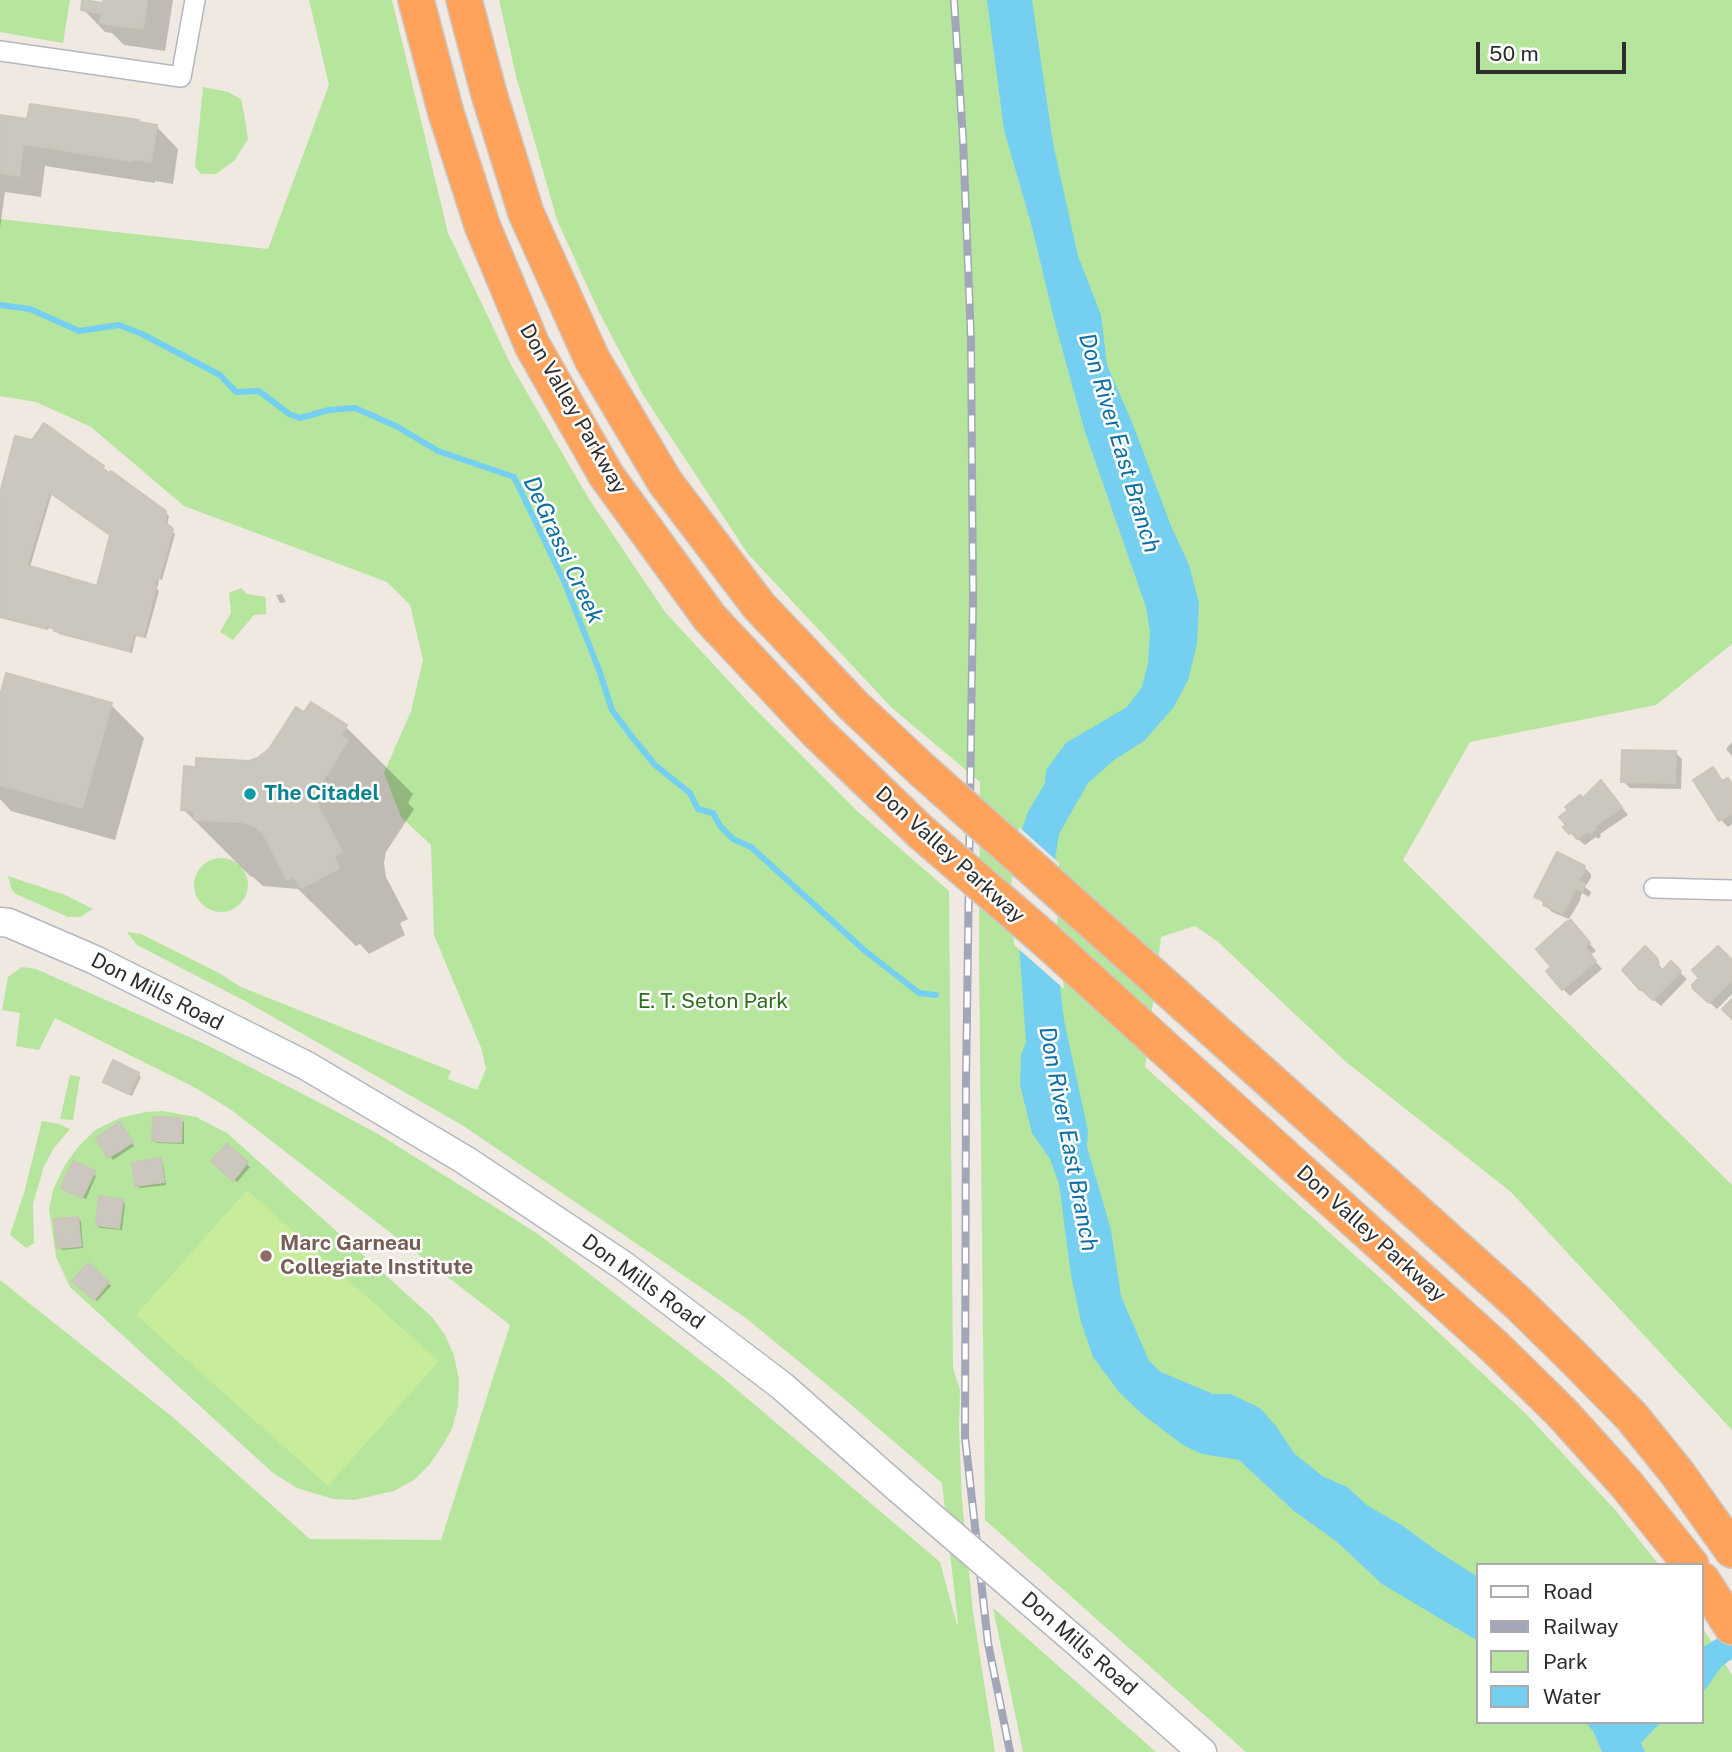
<!DOCTYPE html>
<html>
<head>
<meta charset="utf-8">
<style>
  body { margin:0 }
  #map { position:relative; width:1732px; height:1752px; overflow:hidden; background:#efe9e1; font-family:"Public Sans",sans-serif }
  canvas { display:block }
  .legend { position:absolute; left:1476px; top:1563px; width:228px; height:161px; box-sizing:border-box; background:#fff; border:2px solid #ababab; margin:0; padding:9px 12px; list-style:none; font-size:21px; color:#2e2e2e }
  .legend li { display:flex; align-items:center; gap:14px; height:35px }
  .legend b { width:35px; border:2px solid #ababab }
  .scale { position:absolute; left:1476px; top:42px; width:150px; height:32px; box-sizing:border-box; border:4px solid #2e2e2e; border-top:0; padding-left:9px; font-size:21px; line-height:24px; white-space:nowrap; color:#2e2e2e; -webkit-text-stroke:5px #fff; paint-order:stroke }
</style>
</head>
<body>
<div id="map">
<canvas width="1732" height="1752"></canvas>
<ul class="legend">
<li><b style="height:9px;background:#fff"></b>Road</li>
<li><b style="height:9px;background:#a3a6b8"></b>Railway</li>
<li><b style="height:19px;background:#b6e59e"></b>Park</li>
<li><b style="height:19px;background:#75cff0"></b>Water</li>
</ul>
<div class="scale">50 m</div>
</div>
<script>
const g = document.querySelector('canvas').getContext('2d');
g.lineJoin = 'round';
function fillPath(path, color) {
  g.fillStyle = color;
  g.fill(path, 'evenodd');
}
function toPath(rows) {
  const path = new Path2D();
  for (const r of rows) {
    if (r.length === 3) {
      path.moveTo(r[0] + r[2], r[1]);
      path.arc(r[0], r[1], r[2], 0, 2 * Math.PI);
      continue;
    }
    path.moveTo(r[0], r[1]);
    for (let i = 2; i < r.length; i += 2) path.lineTo(r[i], r[i + 1]);
  }
  return path;
}
function strokePath(path, color, width, dash) {
  g.strokeStyle = color;
  g.lineWidth = width;
  g.lineCap = dash ? 'butt' : 'round';
  g.setLineDash(dash || []);
  g.stroke(path);
}
function label(font, color, halo, rows, align = 'center') {
  g.font = font + ' "Public Sans",sans-serif';
  g.lineWidth = 5;
  g.setLineDash([]);
  g.textBaseline = 'middle';
  g.strokeStyle = halo;
  g.fillStyle = color;
  for (const [text, x, y, turn = 0] of rows) {
    g.save();
    g.translate(x, y);
    g.rotate((+turn || 0) * Math.PI / 180);
    g.textAlign = isNaN(turn) ? turn : align;
    if (halo) g.strokeText(text, 0, 0);
    g.fillText(text, 0, 0);
    g.restore();
  }
}
fillPath(toPath([
  [0,0,70,0,63,43,0,32],
  [309,0,392,0,448,233,511,365,589,499,665,612,751,705,857,811,949,891,953,1368,960,1390,959,1428,962,1501,973,1612,995,1752,0,1752,0,1280,175,1419,310,1539,441,1540,510,1325,230,1109,192,1086,55,1018,39,1050,16,1046,20,1013,2,1010,8,977,22,967,36,969,205,1044,324,1105,378,1134,538,1234,722,1377,940,1562,957,1625,958,1623,942,1483,848,1402,746,1318,462,1125,245,1001,137,945,127,932,141,934,219,973,241,987,451,1071,448,1079,477,1090,486,1069,482,1050,434,935,431,845,401,817,384,773,411,711,423,660,410,605,387,582,184,506,91,427,36,402,0,396,0,219,268,249,329,85],
  [499,0,1732,0,1732,644,1656,705,1470,742,1403,860,1732,1185,1732,1430,1511,1192,1346,1062,1217,941,1195,926,1161,937,1145,1067,1380,1278,1526,1414,1616,1511,1659,1565,1478,1565,1478,1722,1702,1722,1702,1627,1732,1675,1732,1752,1246,1752,985,1520,979,956,980,782,891,707,748,554,643,395,600,314,557,220,516,76],
  [203,87,228,92,241,99,245,119,248,139,234,161,216,174,201,174,195,167],
  [241,588,247,594,266,597,266,614,254,615,233,640,220,632,231,613,229,593],
  [221,885,27],
  [8,876,65,895,93,909,80,917,68,917,16,894,12,890],
  [70,1075,80,1077,73,1120,60,1119],
  [163,1111,196,1117,227,1133,432,1317,445,1335,454,1355,459,1380,458,1406,452,1429,441,1448,429,1465,414,1480,394,1491,354,1500,333,1499,297,1488,273,1473,70,1287,56,1257,49,1209,53,1190,65,1165,77,1148,95,1130,120,1118,145,1112],
  [42,1121,59,1124,70,1129,54,1148,44,1166,33,1204,34,1243,26,1248,10,1235,24,1193],
  [993,1608,1064,1671,1156,1752,1023,1752]
]), '#b6e59e');
fillPath(toPath([
  [247,1190,439,1361,328,1486,136,1315]
]), '#c9ec9a');
fillPath(toPath([
  [987,0,1032,0,1053,143,1078,256,1101,315,1107,365,1132,422,1171,526,1189,565,1199,603,1197,644,1188,680,1174,707,1144,741,1114,760,1088,783,1059,834,1055,859,1053,925,1064,1020,1088,1131,1087,1147,1111,1230,1121,1296,1149,1361,1161,1372,1213,1394,1230,1394,1260,1408,1276,1426,1294,1453,1322,1476,1347,1487,1368,1506,1403,1526,1437,1551,1478,1577,1478,1641,1382,1584,1336,1541,1294,1511,1239,1460,1202,1454,1183,1445,1142,1414,1119,1392,1093,1357,1081,1322,1071,1275,1059,1184,1050,1159,1032,1133,1020,1085,1021,1055,1026,1042,1015,886,1021,832,1028,812,1045,783,1046,770,1066,743,1127,707,1142,687,1148,664,1150,632,1146,607,1085,432,1054,319,1032,227,1004,130],
  [1732,1629,1732,1659,1722,1666,1702,1694,1702,1648],
  [1585,1722,1664,1722,1656,1727,1641,1743,1645,1752,1602,1752,1593,1731]
]), '#75cff0');
fillPath(toPath([
  [1019,827,1059,863,1057,925,1064,989,1014,945,1011,886]
]), '#efe9e1');
fillPath(toPath([
  [105,0,173,0,165,51,124,45,112,33,105,32,83,9,104,5],
  [0,117,29,121,139,122,141,124,156,126,178,149,173,184,155,181,155,183,45,166,41,197,5,192,0,228],
  [103,467,104,472,165,512,169,516,167,526,175,534,162,580,159,579,157,589,159,591,146,638,136,636,132,653,59,634,56,630,49,628,48,630,0,618,0,505],
  [52,493,111,535,98,588,30,567],
  [282,594,286,602,280,603,276,595],
  [0,702,111,705,144,738,115,840,11,811,0,799],
  [312,704,346,727,413,794,408,803,414,809,386,852,384,863,386,877,408,919,400,923,405,935,369,954,360,944,356,946,298,889,263,886,253,877,250,876,183,809,249,762,259,760,305,715],
  [1732,742,1732,756,1726,749],
  [1675,752,1682,759,1681,789,1630,788,1623,781],
  [1713,770,1724,782,1732,784,1732,824,1728,827,1721,820],
  [1601,782,1628,815,1600,834,1601,836,1598,839,1596,837,1585,845,1570,833,1583,800],
  [1584,867,1591,874,1591,878,1585,887,1591,892,1589,897,1582,893,1580,898,1581,899,1569,919,1552,912,1536,896],
  [1578,930,1596,951,1590,955,1602,969,1570,996,1563,989],
  [1652,956,1664,971,1671,964,1687,979,1661,1006,1641,989],
  [1732,963,1732,994,1717,1009,1702,996],
  [138,1074,141,1077,132,1096,105,1082],
  [181,1119,184,1122,184,1144,157,1143,154,1140],
  [123,1127,134,1146,113,1160,98,1138],
  [227,1146,250,1167,237,1182,213,1161],
  [160,1160,163,1163,166,1185,140,1188,137,1185],
  [93,1173,96,1176,86,1199,66,1190],
  [122,1201,125,1204,122,1230,100,1228,97,1225],
  [78,1218,81,1221,83,1248,62,1250,59,1247],
  [88,1265,111,1286,97,1301,74,1281]
]), '#0003');
strokePath(toPath([
  [0,305,30,309,79,331,119,325,142,334,220,375,236,392,259,391,289,414,300,418,329,410,355,408,396,426,438,451,514,477,564,581,599,670,612,710,632,737,655,765,690,793,698,809,713,813,720,826,733,839,751,847,864,950,919,993,936,995]
]), '#75cff0', 6);
const building = toPath([
  [82,0,103,3,103,0,147,0,143,29,100,23,102,13,81,10,82,0],
  [30,104,139,120,139,122,157,125,151,162,133,159,132,161,23,144,19,176,0,173,0,115,27,119,30,104],
  [44,423,104,466,102,468,109,473,111,471,166,511,165,522,173,529,159,578,156,578,154,586,156,586,143,636,134,634,129,651,54,631,54,628,46,626,45,628,0,616,0,493,15,436,32,440,44,423],
  [49,492,110,535,97,586,27,565,49,492],
  [6,673,112,703,82,808,0,785,0,696,6,673],
  [311,702,347,725,341,736,348,740,320,785,317,795,319,808,342,852,334,856,339,868,301,888,294,877,287,880,264,835,256,827,242,822,194,820,194,811,181,810,184,766,196,767,196,758,249,761,258,758,269,749,296,707,304,712,311,702],
  [1622,750,1676,751,1675,783,1621,782,1622,750],
  [1713,767,1722,781,1728,778,1732,784,1732,813,1719,821,1693,780,1713,767],
  [1601,780,1622,807,1594,827,1596,828,1590,833,1588,831,1577,839,1571,832,1569,834,1563,827,1566,825,1559,817,1568,810,1565,807,1580,795,1583,798,1601,780],
  [1557,852,1585,866,1583,869,1585,870,1578,880,1585,884,1582,891,1575,887,1573,890,1575,891,1562,913,1543,905,1545,901,1534,897,1557,852],
  [1571,920,1590,943,1585,947,1596,961,1562,990,1546,971,1551,967,1536,949,1566,922,1571,920],
  [1645,946,1657,958,1659,963,1657,966,1662,971,1671,961,1681,971,1653,1000,1641,989,1640,990,1622,970,1645,946],
  [1718,946,1732,960,1732,980,1709,1003,1693,989,1692,985,1699,978,1692,970,1718,946],
  [1732,999,1732,1019,1722,1009,1732,999],
  [113,1060,139,1073,129,1094,103,1082,113,1060],
  [153,1117,182,1118,181,1142,152,1141,153,1117],
  [120,1122,133,1142,108,1158,96,1138,120,1122],
  [227,1144,248,1162,233,1181,211,1161,227,1144],
  [161,1158,164,1182,135,1186,132,1163,161,1158],
  [73,1161,95,1171,82,1198,61,1188,73,1161],
  [99,1196,123,1200,119,1228,96,1225,99,1196],
  [78,1217,81,1246,57,1248,54,1219,78,1217],
  [88,1263,109,1282,94,1300,72,1281,88,1263]
]);
fillPath(building, '#cbc7bf');
strokePath(building, '#cbc5ba', 2);
const minor = toPath([
  [0,51,181,77,195,0],
  [1654,888,1732,890]
]);
const secondary = toPath([
  [0,922,9,923,95,960,307,1066,465,1160,624,1266,782,1386,899,1489],
  [1084,1648,1202,1752]
]);
const motorway = toPath([
  [416,0,446,113,482,225,532,345,606,475,710,618,817,732,922,833],
  [464,0,489,94,526,213,592,359,665,482,759,606,854,706,921,769],
  [1160,982,1518,1303,1572,1356,1632,1417,1678,1474,1732,1550],
  [1160,1044,1495,1347,1562,1413,1627,1485,1691,1565],
  [1702,1580,1732,1627]
]);
strokePath(minor, '#b4b7c1', 22);
strokePath(secondary, '#b4b7c1', 31);
strokePath(motorway, '#c9c9c9', 38);
strokePath(minor, '#fff', 19);
strokePath(secondary, '#fff', 28);
strokePath(motorway, '#ffa35c', 35);
const rail = toPath([
  [954,0,963,139,971,340,973,597,966,1080,965,1437,988,1643,1010,1752]
]);
strokePath(rail, '#a3a6b8', 8);
strokePath(rail, '#fff', 5, [16]);
const secondaryBridge = toPath([
  [899,1489,1084,1648]
]);
const motorwayBridge = toPath([
  [921,769,1160,982],
  [922,833,1045,939,1160,1044]
]);
strokePath(secondaryBridge, '#b4b7c1', 31, []);
strokePath(motorwayBridge, '#c9c9c9', 38, []);
strokePath(secondaryBridge, '#fff', 28);
strokePath(motorwayBridge, '#ffa35c', 35);
for (const [x, y, r, color] of [
  [250,794,7,"#0f9aa8"],
  [266,1256,7,"#8d6e63"]
]) {
  const dot = new Path2D();
  dot.arc(x, y, r, 0, 2 * Math.PI);
  g.fillStyle = color;
  g.fill(dot);
  strokePath(dot, '#fff', 2.5);
}
label('21px', '#2e2e2e', '#fff', [
  ["Don Valley Parkway",573,409,60],
  ["Don Valley Parkway",950,855,42],
  ["Don Mills Road",157,992,27],
  ["Don Valley Parkway",1371,1234,42],
  ["Don Mills Road",643,1282,36],
  ["Don Mills Road",1079,1644,41]
]);
label('bold 21px', '#0d838f', '#fff', [
  ["The Citadel",264,794]
], 'left');
label('21px', '#2c6e1b', '#fff', [
  ["E. T. Seton Park",713,1002]
]);
label('bold 21px', '#785e54', '#fff', [
  ["Marc Garneau",280,1244],
  ["Collegiate Institute",280,1268]
], 'left');
label('italic 23px', '#0d6fa3', '#fff', [
  ["Don River East Branch",1119,443,73],
  ["DeGrassi Creek",563,550,65],
  ["Don River East Branch",1068,1139,79]
]);
</script>
</body>
</html>
